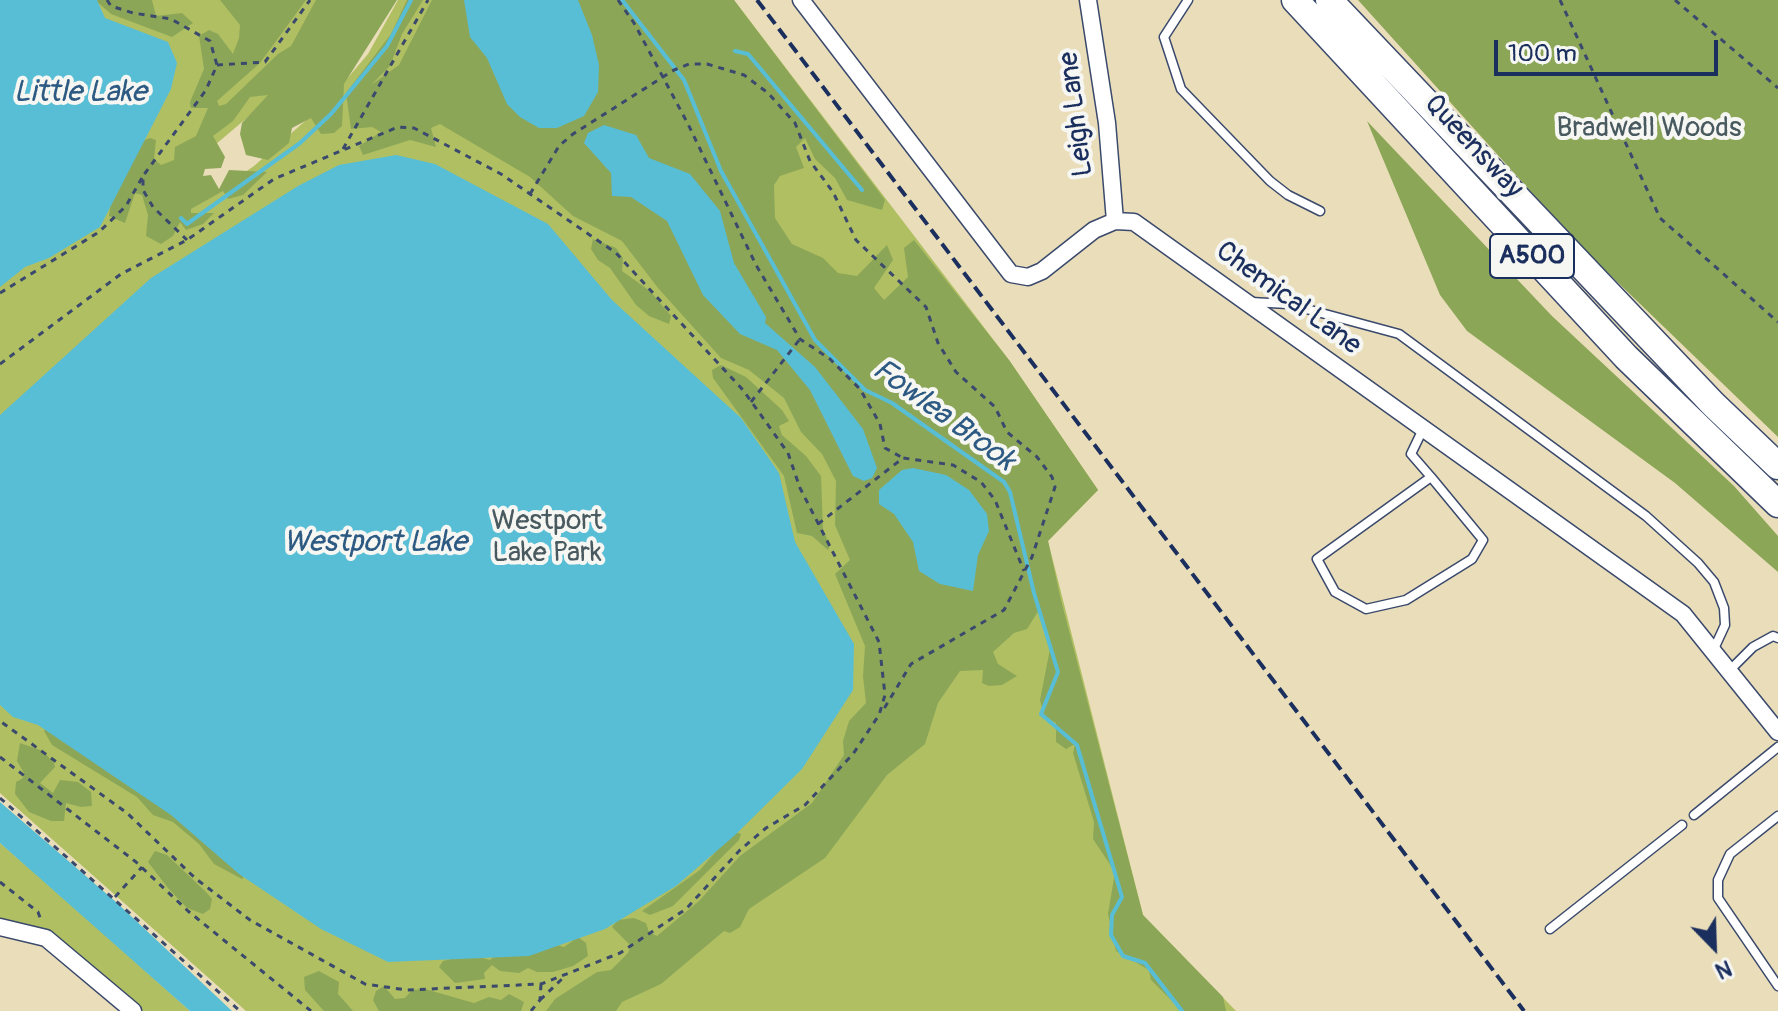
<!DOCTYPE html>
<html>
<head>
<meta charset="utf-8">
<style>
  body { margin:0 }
  #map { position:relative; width:1778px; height:1011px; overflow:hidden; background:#eadeba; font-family:Pangolin,sans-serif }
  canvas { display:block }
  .north { position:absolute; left:1674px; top:907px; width:80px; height:80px; -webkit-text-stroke:6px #f6f6f2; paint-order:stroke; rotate:157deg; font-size:22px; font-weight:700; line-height:32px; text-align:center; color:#1b2f5e }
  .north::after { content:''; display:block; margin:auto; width:28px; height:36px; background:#1b2f5e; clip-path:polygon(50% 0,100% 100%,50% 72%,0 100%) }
  .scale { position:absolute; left:1494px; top:40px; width:224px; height:36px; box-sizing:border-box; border:4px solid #1b2f5e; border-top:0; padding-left:10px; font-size:24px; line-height:28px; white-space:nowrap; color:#1b2f5e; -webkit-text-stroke:6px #f6f6f2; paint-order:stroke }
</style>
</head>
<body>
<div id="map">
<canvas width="1778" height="1011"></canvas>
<div class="north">N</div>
<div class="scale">100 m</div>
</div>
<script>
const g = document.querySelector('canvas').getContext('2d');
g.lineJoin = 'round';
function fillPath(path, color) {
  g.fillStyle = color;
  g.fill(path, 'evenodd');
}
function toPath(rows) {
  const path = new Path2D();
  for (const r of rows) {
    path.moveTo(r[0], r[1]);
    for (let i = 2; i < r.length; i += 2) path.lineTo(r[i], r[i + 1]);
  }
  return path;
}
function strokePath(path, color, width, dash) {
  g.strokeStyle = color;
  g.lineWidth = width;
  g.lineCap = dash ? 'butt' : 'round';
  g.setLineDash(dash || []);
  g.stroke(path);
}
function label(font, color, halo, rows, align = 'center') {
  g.font = font + ' Pangolin,sans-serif';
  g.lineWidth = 8;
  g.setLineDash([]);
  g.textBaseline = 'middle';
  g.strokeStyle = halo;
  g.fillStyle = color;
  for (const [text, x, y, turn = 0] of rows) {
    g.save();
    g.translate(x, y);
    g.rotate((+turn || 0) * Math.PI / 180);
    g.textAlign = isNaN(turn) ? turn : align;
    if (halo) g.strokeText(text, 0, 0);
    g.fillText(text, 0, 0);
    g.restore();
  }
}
fillPath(toPath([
  [0,0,340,0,294,78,163,189,183,214,254,166,329,100,368,54,398,0,734,0,1009,360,1098,490,1048,541,1143,915,1236,1011,246,1011,0,793],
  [0,843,72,905,190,1011,139,1011,48,934,0,920]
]), '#b0bf62');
fillPath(toPath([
  [95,0,152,0,156,16,182,13,193,23,172,37,111,14],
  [220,0,306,0,260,63,217,101,219,106,226,104,278,54,291,46,316,0,397,0,344,84,342,126,334,133,321,134,311,118,292,128,289,143,268,160,246,155,240,134,242,123,268,95,250,97,233,121,213,136,225,157,221,168,205,169,203,176,211,175,219,189,229,170,267,172,243,195,228,199,223,191,191,209,191,213,214,213,203,224,186,230,180,222,173,236,161,244,146,236,148,215,142,195,135,193,125,223,109,216,111,201,140,142,150,138,156,140,154,159,161,165,174,160,175,147,196,136,208,108,191,108,190,102,204,69,199,36,209,30,218,34,233,54,239,38,240,25],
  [407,0,423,0,402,34,390,66,371,85,399,65,432,0,734,0,885,200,882,210,847,200,835,178,815,159,805,138,796,147,804,168,780,176,774,185,775,218,792,244,823,258,838,273,857,276,887,245,893,260,874,288,884,300,908,277,904,248,914,240,1009,360,1098,490,1048,541,1061,600,1143,915,1223,997,1226,1011,1182,1011,1151,980,1149,970,1116,951,1108,914,1115,872,1093,839,1094,822,1073,753,1075,744,1066,749,1056,742,1056,723,1044,716,1040,700,1050,649,1039,610,1027,629,1014,633,993,652,998,664,1017,676,1002,685,989,686,982,683,983,670,960,671,938,703,925,744,887,775,825,858,749,909,740,927,730,933,724,931,661,984,622,1002,616,1011,546,1011,555,999,597,972,611,970,628,953,631,946,612,927,618,920,634,918,646,923,649,932,657,936,699,901,740,856,812,803,844,755,843,741,849,721,866,703,863,676,865,646,835,574,850,560,835,525,836,481,822,454,801,432,784,398,749,370,721,358,658,288,622,241,573,216,530,177,440,124,431,128,436,147,410,140,363,155,359,146,381,132,372,127,351,129,346,93,391,34],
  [1358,0,1778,0,1778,437,1579,245],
  [1367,121,1552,316,1734,486,1778,536,1778,572,1675,483,1467,331,1440,295],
  [593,239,616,248,623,258,622,271,650,291,671,316,669,324,649,316,636,305,610,268,598,260,591,249],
  [721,365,746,377,782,410,789,421,779,426,782,435,806,456,821,476,823,530,830,545,828,550,812,536,797,533,784,476,713,378,712,370],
  [47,725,79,745,248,872,242,879,214,864,199,844,173,822,153,815,137,797,52,745,44,731],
  [20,743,43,751,54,763,55,767,40,783,53,793,60,780,78,782,91,792,92,806,81,807,66,803,64,821,51,821,29,812,15,794,16,782,23,778,24,773,17,761],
  [733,831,741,834,739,840,673,906,650,915,642,911,700,870],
  [155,851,167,855,206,892,212,899,210,909,203,914,187,908,168,888,148,862],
  [578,937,586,943,588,956,573,966,553,972,537,972,528,968,519,973,500,971,492,965,484,973,485,979,455,983,439,967,443,961,455,958,476,956,490,960,497,954,554,944,564,947],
  [319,971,339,982,338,994,353,1011,324,1011,305,990,304,977],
  [384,986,395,999,405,998,412,990,425,989,474,1003,489,997,501,1000,509,994,524,1002,521,1011,379,1011,373,1000,376,991]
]), '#8ca658');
fillPath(toPath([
  [0,0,97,0,105,18,168,42,177,63,171,89,100,227,49,258,25,267,0,287],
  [464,0,578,0,592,35,599,65,598,92,584,116,557,128,539,128,520,117,507,104,487,58,470,37],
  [604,125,636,135,649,158,690,174,720,211,734,263,766,317,765,323,815,367,863,429,877,468,872,478,864,481,853,476,810,390,777,350,740,334,703,295,667,221,631,197,612,196,611,173,584,143,588,133],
  [396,155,435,164,548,224,612,300,741,418,779,473,795,542,854,644,853,690,802,769,734,836,676,886,605,929,529,956,388,962,321,929,239,874,171,815,38,725,13,717,0,705,0,415,151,278,298,186,339,165],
  [913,468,946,475,969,490,987,514,989,531,978,555,973,591,940,584,919,571,913,542,894,514,879,504,879,490,902,470],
  [0,802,116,902,232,1011,190,1011,0,843]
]), '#58bed6');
strokePath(toPath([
  [622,0,684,80,721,171,815,340,865,390,892,403,1004,482,1010,492,1034,593,1058,672,1041,714,1077,745,1122,897,1112,915,1111,935,1123,956,1145,963,1182,1011],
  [735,51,748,54,862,190],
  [181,218,187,224,300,143,331,114,387,46,411,0]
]), '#58bed6', 4);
const service = toPath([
  [1188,0,1164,37,1181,89,1270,181,1288,195,1320,211],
  [1251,302,1288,304,1399,334,1646,516,1698,563,1714,582,1724,608,1725,625,1713,651],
  [1423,429,1411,454,1431,477,1317,559,1335,592,1366,609,1406,600,1472,559,1483,540,1431,477],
  [1729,671,1753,647,1773,636,1778,638],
  [1694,815,1778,747],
  [1778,816,1730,854,1718,880,1718,898,1778,986],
  [1550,929,1682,825]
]);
const minor = toPath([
  [801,0,1011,274,1028,277,1042,271,1094,230,1115,221,1134,222,1683,614,1778,732],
  [1088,0,1107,123,1115,221],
  [0,927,46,938,133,1011]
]);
const trunk = toPath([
  [1295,0,1626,357,1778,504],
  [1329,0,1713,404,1778,466]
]);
strokePath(service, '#3a496c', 11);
strokePath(minor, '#3a496c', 19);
strokePath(trunk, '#3a496c', 29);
strokePath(toPath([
  [107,0,111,6,133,13,171,19,210,41,217,65,206,90,143,176,143,190,153,207,187,240],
  [618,0,634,23,688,124,756,265,800,339,830,359,860,389,880,424,885,448,903,458],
  [1560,0,1660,218,1778,322],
  [1675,0,1778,88],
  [217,65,265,62,310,0],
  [343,149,428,0],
  [530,194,559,146,573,134,674,70,689,64,707,64,744,75,768,93,795,123,810,161,833,192,856,240,926,307,938,343,956,372,995,407,1007,432,1037,457,1052,477,1055,487,1032,557,1004,610,911,664,882,712],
  [0,293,99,232,126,206,143,176],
  [0,364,121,274,187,240,274,179,398,127,414,128,501,174,616,253,743,390,788,453,800,488,879,642,885,695,879,715,853,754,805,805,766,828,740,850,686,909,620,953,541,984,407,990,365,984,250,920,195,878,127,813,0,721],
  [751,402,800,339],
  [818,524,903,458,953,465,981,482,995,500,1024,571],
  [0,757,136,862,188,911,311,1011],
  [0,798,240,1011],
  [0,882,38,912,42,923],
  [115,897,142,867],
  [540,1000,563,978],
  [531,1011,540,1000,541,984]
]), '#3a496c', 3, [6, 6]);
strokePath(service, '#fff', 8);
strokePath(minor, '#fff', 16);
strokePath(trunk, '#fff', 26);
strokePath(toPath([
  [757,0,1524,1011]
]), '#1b2f5e', 4, [12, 6]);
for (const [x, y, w] of [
  [1532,256,84]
]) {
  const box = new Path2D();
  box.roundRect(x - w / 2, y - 22, w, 44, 6);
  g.fillStyle = '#f6f6f2';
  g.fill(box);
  strokePath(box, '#1b2f5e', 2);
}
label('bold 26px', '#1b2f5e', null, [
  ["A500",1532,256]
]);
label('28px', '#1b2f5e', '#f6f6f2', [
  ["Leigh Lane",1077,114,-97],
  ["Queensway",1473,147,47],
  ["Chemical Lane",1288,299,36]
]);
label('28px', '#485a5f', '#f6f6f2', [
  ["Bradwell Woods",1649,129],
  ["Westport",547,522],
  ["Lake Park",547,554]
]);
label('italic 30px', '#2d5a82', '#f6f6f2', [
  ["Little Lake",80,93],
  ["Fowlea Brook",943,416,36],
  ["Westport Lake",375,543]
]);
</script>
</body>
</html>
